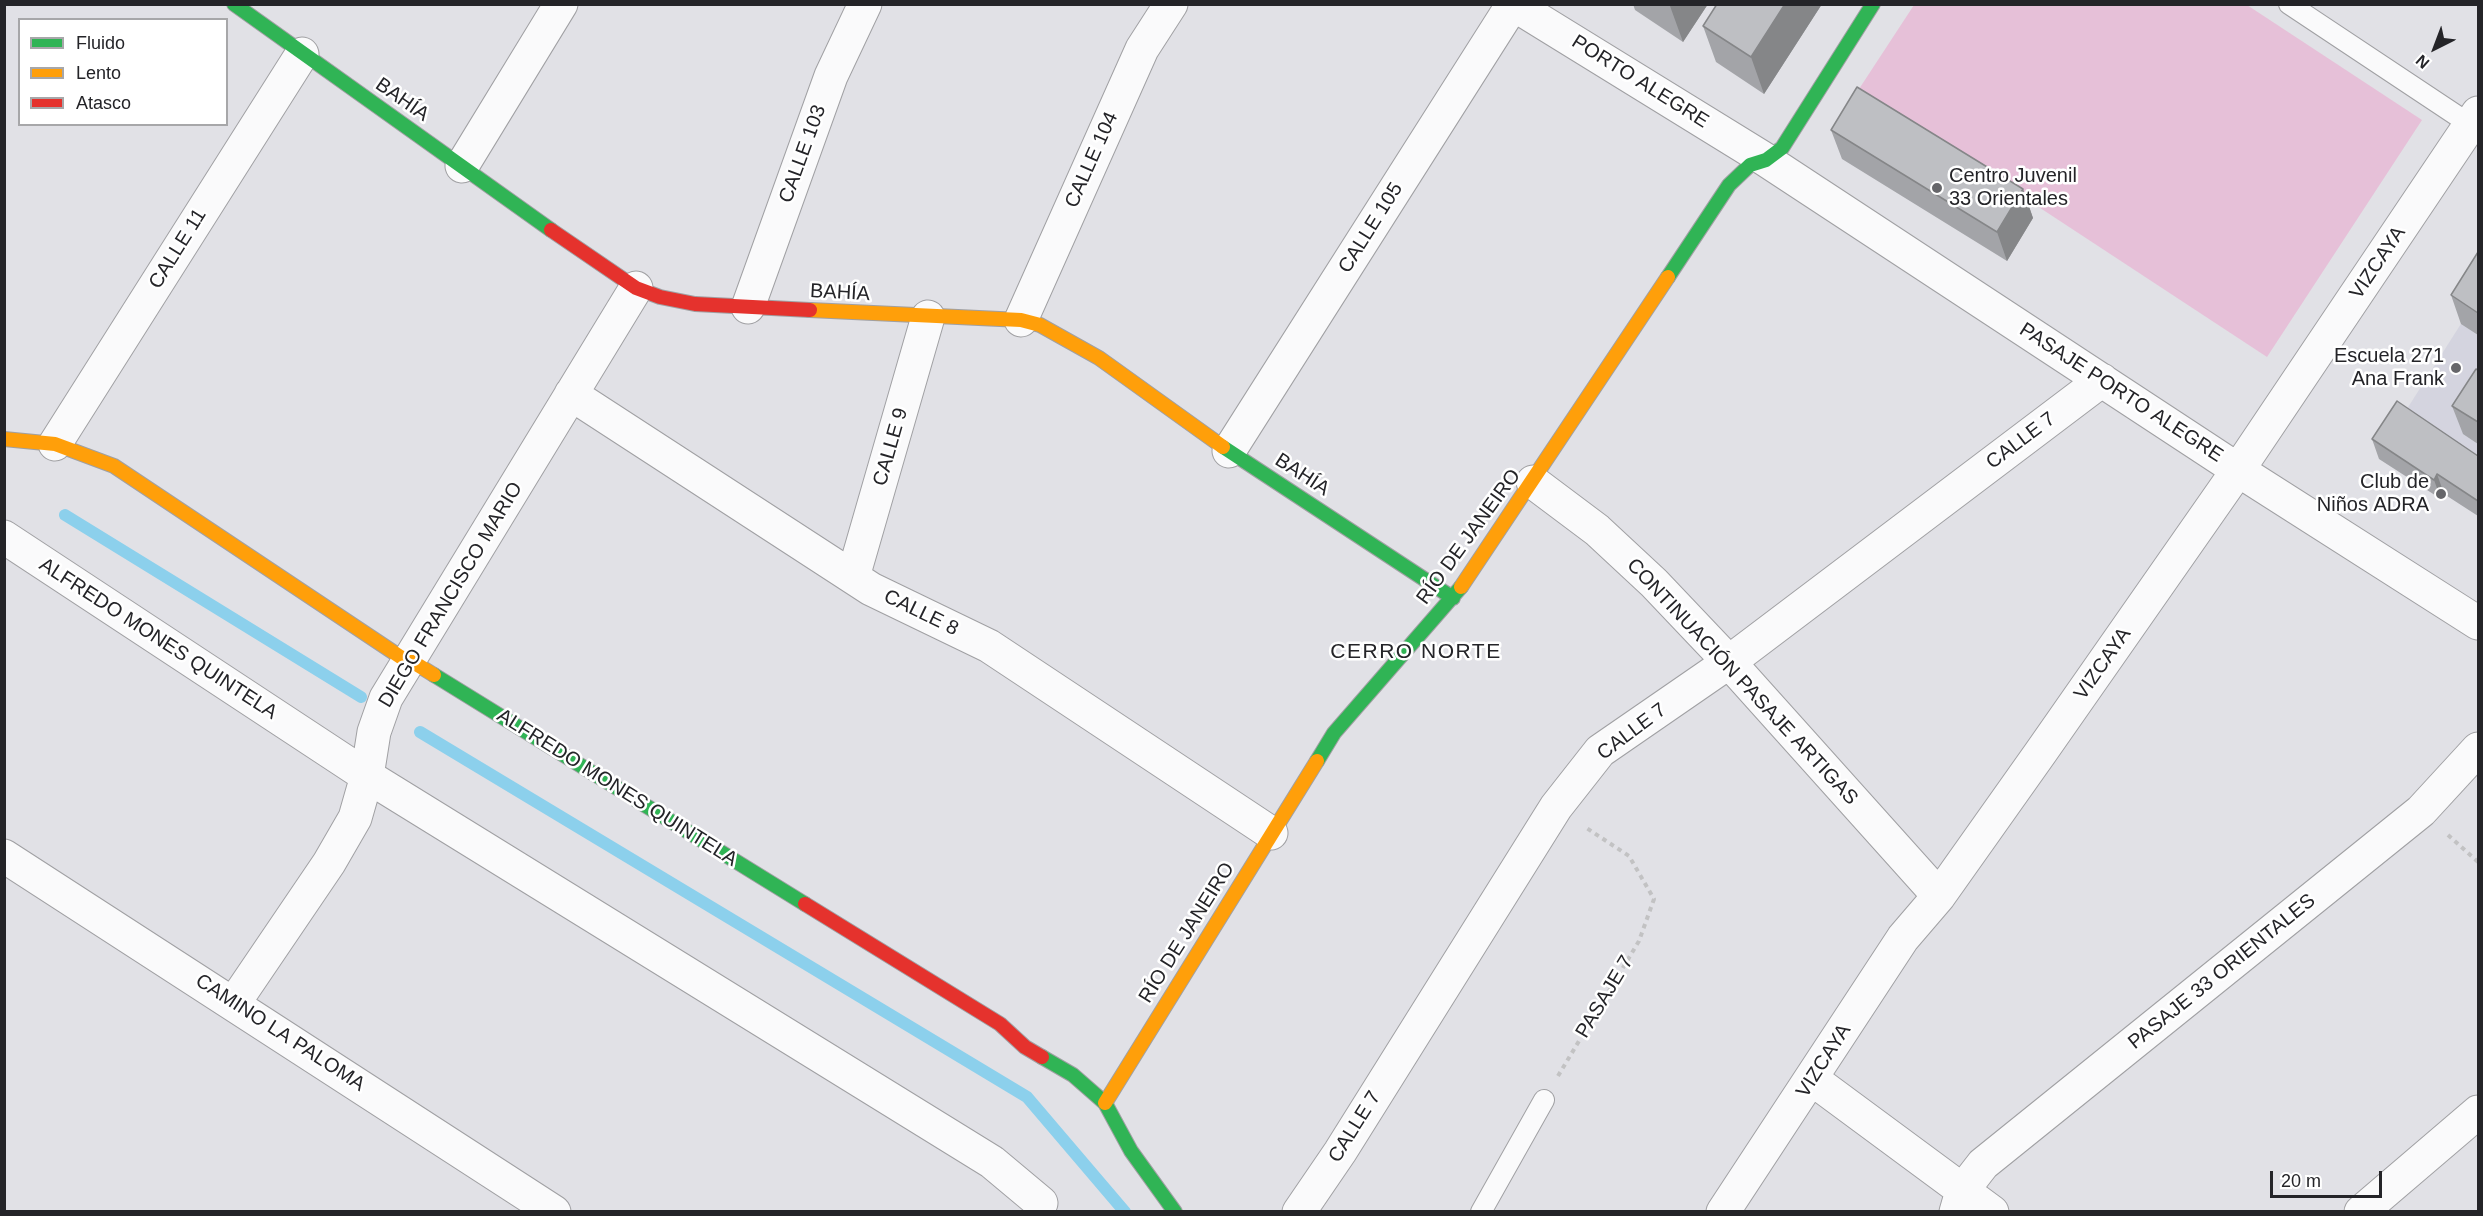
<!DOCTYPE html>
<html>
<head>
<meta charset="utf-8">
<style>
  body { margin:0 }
  #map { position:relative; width:2483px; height:1216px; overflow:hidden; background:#e1e1e6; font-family:Arial,sans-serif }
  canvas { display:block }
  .frame { position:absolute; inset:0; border:6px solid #242428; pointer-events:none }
  .legend { position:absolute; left:18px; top:18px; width:210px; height:108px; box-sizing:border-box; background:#fff; border:2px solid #a7a7a9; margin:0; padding:8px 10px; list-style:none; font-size:18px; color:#242428 }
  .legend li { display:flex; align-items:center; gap:12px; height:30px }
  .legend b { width:30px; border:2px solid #a7a7a9 }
  .north { position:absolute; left:2405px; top:18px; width:60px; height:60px; -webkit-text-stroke:4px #fff; paint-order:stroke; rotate:222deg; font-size:16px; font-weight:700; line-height:24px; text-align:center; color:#242428 }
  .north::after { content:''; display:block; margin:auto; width:21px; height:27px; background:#242428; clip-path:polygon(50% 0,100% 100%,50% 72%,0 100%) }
  .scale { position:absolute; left:2270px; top:1171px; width:112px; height:27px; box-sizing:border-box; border:3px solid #242428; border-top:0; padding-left:8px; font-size:18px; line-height:21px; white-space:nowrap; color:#242428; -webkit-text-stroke:4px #fff; paint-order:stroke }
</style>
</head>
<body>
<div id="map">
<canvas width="2483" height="1216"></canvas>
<div class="frame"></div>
<ul class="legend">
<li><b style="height:8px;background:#30b455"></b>Fluido</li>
<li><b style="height:8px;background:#ff9f0a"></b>Lento</li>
<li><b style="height:8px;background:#e5322d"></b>Atasco</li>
</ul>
<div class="north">N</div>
<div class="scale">20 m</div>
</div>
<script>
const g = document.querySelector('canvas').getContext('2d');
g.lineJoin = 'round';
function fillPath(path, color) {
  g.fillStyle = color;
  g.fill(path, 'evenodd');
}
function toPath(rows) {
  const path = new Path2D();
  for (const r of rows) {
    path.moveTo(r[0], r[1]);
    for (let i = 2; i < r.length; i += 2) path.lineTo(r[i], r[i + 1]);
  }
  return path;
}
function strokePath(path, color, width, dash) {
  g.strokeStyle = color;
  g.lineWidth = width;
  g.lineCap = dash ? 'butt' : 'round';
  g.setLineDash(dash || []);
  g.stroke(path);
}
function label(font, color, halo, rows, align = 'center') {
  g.font = font + ' Arial,sans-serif';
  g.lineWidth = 5;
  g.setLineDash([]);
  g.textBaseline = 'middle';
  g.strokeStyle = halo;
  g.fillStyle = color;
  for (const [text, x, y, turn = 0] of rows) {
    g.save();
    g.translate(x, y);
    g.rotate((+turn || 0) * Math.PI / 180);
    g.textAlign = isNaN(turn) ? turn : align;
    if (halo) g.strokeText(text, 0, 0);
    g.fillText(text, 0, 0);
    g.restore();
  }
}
fillPath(toPath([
  [2478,297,2478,459,2405,412]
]), '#d4d4df');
fillPath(toPath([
  [1914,5,2247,5,2422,120,2267,357,1859,89]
]), '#e6c0d8');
strokePath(toPath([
  [65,515,361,697],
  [420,732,1027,1097,1125,1212]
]), '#8cd0ec', 12);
const lane = toPath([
  [2289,4,2471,125],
  [1481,1212,1544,1100]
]);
const street = toPath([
  [1513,4,1766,160,2238,470,2478,623],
  [462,166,561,4],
  [748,307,831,76,865,4],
  [1021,320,1142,49,1171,4],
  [571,394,871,589,989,646,1271,833],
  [55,444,302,54],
  [1229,451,1513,4],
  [1533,482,1597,530,1654,583,1729,662,1939,896],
  [4,537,367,776,992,1162,1041,1203],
  [853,577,928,317],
  [4,856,554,1212],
  [234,1003,329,863,355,818,367,776,374,732,386,698,636,288],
  [1812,1079,1992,1212],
  [1299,1212,1340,1152,1556,807,1600,751,1729,662,2102,380],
  [1723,1212,1903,938,1939,896,2041,752,2238,470,2478,113],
  [1956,1212,1962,1191,1983,1164,2421,811,2478,749],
  [2361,1212,2478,1112]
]);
const fast = toPath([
  [234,4,551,230],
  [1668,277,1729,185,1750,165,1766,160,1782,148,1873,4],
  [1223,447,1453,598],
  [434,675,805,904],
  [1317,761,1334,733,1461,587],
  [1042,1057,1073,1075,1105,1103,1131,1151,1175,1212]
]);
const slow = toPath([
  [810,310,1021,320,1040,325,1099,358,1223,447],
  [4,439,55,444,114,466,408,662,413,662,434,675],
  [1461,587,1668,277],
  [1105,1103,1317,761]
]);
const jam = toPath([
  [551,230,636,288,660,297,695,304,810,310],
  [805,904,1000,1024,1025,1047,1042,1057]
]);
strokePath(lane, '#a0a0a3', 22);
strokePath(street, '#a0a0a3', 35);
strokePath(fast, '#a0a0a3', 16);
strokePath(slow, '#a0a0a3', 16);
strokePath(jam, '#a0a0a3', 16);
strokePath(toPath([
  [2448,835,2478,862],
  [1558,1076,1639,941,1654,899,1629,856,1585,827]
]), '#c2c2c3', 4, [4.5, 4.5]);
strokePath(lane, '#fafafb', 20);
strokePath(street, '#fafafb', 33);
strokePath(fast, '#30b455', 14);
strokePath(slow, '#ff9f0a', 14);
strokePath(jam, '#e5322d', 14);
fillPath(toPath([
  [1633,4,1708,4,1683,42,1635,10],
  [1822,4,1764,94,1716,62,1703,26],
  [1831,130,2023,189,2033,218,2007,261,1842,159],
  [2478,252,2478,335,2461,324,2451,295],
  [2478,370,2478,444,2463,434,2452,406],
  [2372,439,2478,456,2478,516,2444,494,2441,499,2379,459]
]), '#a3a4a8');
fillPath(toPath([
  [1671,4,1708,4,1683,42,1670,6],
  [1785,4,1822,4,1764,94,1751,57],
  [2023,189,2033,218,2007,261,1997,232],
  [2437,474,2444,494,2441,499,2434,480]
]), '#858688');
const building = toPath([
  [1717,4,1785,4,1751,57,1703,26,1717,4],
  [1857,87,2023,189,1997,232,1831,130,1857,87],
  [2478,252,2478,313,2451,295,2478,252],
  [2476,369,2478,370,2478,422,2452,406,2476,369],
  [2397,401,2478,456,2478,501,2437,474,2434,480,2372,439,2397,401]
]);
fillPath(building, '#bebfc3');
strokePath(building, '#858688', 1.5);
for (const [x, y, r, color] of [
  [1937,188,6,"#66666a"],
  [2456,368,6,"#66666a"],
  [2441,494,6,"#66666a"]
]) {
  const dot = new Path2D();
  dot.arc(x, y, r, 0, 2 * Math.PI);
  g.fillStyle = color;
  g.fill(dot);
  strokePath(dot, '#fff', 2);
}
label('20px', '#242428', '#fff', [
  ["PORTO ALEGRE",1640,82,32],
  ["BAHÍA",402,100,35],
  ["CALLE 103",803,154,-70],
  ["CALLE 104",1092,160,-66],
  ["CALLE 105",1371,228,-58],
  ["CALLE 11",178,249,-58],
  ["VIZCAYA",2378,263,-56],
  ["BAHÍA",840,293,3],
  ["PASAJE PORTO ALEGRE",2121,393,33],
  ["CALLE 7",2021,441,-37],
  ["CALLE 9",891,447,-74],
  ["BAHÍA",1302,475,33],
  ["RÍO DE JANEIRO",1469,537,-54],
  ["DIEGO FRANCISCO MARIO",451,595,-59],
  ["CALLE 8",921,613,26],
  ["ALFREDO MONES QUINTELA",158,639,33],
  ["VIZCAYA",2103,664,-55],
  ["CONTINUACIÓN PASAJE ARTIGAS",1742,682,47],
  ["CALLE 7",1632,732,-37],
  ["ALFREDO MONES QUINTELA",617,788,32],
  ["RÍO DE JANEIRO",1187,933,-58],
  ["PASAJE 33 ORIENTALES",2222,972,-39],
  ["PASAJE 7",1605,997,-59],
  ["CAMINO LA PALOMA",280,1033,33],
  ["VIZCAYA",1824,1061,-57],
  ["CALLE 7",1355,1127,-58]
]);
label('20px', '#242428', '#fff', [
  ["Centro Juvenil",1949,176,"left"],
  ["33 Orientales",1949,199,"left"],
  ["Escuela 271",2444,356],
  ["Ana Frank",2444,379],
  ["Club de",2429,482],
  ["Niños ADRA",2429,505]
], 'right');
g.letterSpacing = '1.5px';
label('21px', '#242428', '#fff', [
  ["CERRO NORTE",1416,652]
]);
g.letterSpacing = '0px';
</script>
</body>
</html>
